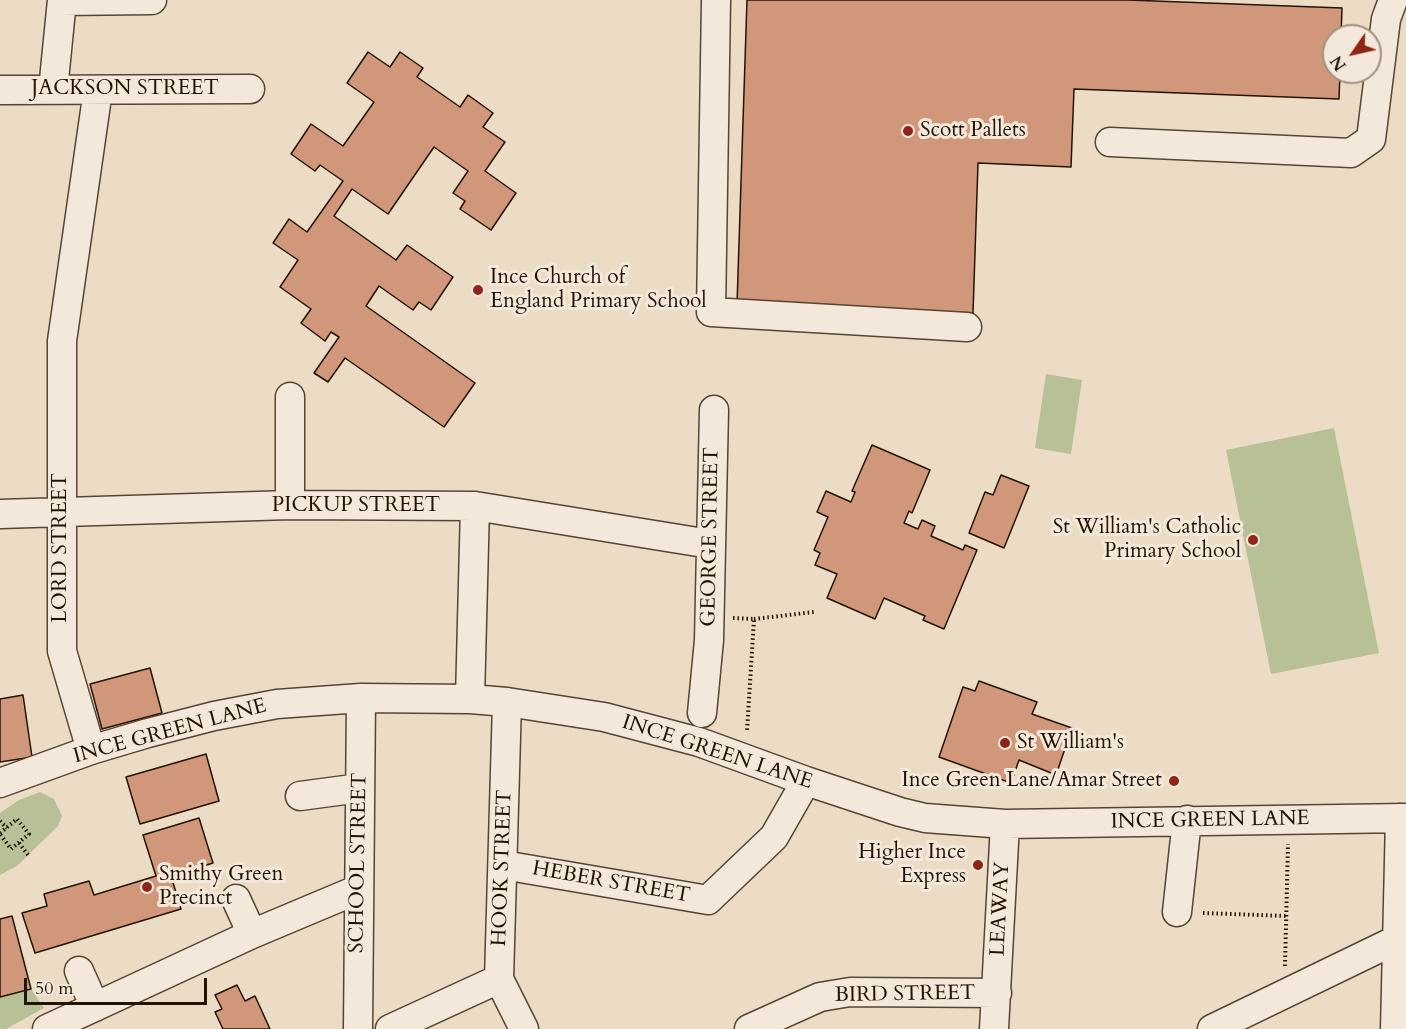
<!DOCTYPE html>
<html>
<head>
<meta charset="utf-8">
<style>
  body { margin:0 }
  #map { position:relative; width:1406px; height:1029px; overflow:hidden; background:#eddcc5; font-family:Cardo,serif }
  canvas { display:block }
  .north { position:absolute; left:1322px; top:24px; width:60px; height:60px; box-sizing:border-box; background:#f3e8d9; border:2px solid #9f9383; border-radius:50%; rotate:236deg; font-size:16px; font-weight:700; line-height:24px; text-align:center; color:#221303 }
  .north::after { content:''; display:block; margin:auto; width:21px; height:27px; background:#8f2418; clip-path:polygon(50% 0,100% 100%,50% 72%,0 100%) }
  .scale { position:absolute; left:24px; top:978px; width:183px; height:27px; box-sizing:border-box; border:3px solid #221303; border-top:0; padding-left:8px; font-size:18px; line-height:21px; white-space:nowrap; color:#221303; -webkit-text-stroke:4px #f3e8d9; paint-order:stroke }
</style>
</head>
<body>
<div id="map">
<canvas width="1406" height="1029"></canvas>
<div class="north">N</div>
<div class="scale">50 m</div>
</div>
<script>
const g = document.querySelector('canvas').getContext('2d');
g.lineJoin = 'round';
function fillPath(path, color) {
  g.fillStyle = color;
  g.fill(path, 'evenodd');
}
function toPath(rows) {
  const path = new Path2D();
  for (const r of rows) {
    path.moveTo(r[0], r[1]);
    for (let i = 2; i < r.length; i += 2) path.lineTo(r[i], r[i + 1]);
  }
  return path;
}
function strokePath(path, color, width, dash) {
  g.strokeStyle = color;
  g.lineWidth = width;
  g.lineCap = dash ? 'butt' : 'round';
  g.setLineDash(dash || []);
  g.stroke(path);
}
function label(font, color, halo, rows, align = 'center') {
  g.font = font + ' Cardo,serif';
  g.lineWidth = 6;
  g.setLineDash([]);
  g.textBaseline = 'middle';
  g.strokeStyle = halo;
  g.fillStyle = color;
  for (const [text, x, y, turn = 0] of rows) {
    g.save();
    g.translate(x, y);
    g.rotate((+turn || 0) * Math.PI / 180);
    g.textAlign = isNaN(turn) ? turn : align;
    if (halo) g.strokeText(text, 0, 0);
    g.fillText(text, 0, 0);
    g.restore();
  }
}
fillPath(toPath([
  [1046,374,1082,380,1071,454,1035,448],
  [1334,428,1379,653,1271,674,1226,450],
  [40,792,54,799,62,816,58,826,17,866,0,875,0,813,19,800],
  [31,989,44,1008,6,1029,0,1029,0,997]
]), '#b7c096');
const building = toPath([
  [747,0,1128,0,1342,8,1341,36,1334,36,1334,72,1340,72,1339,99,1074,89,1071,167,978,163,973,313,737,304,747,0],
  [368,52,390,67,400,52,423,68,417,77,460,107,468,95,493,113,483,127,505,142,485,171,516,193,491,230,460,209,465,201,453,193,468,171,434,147,388,214,352,189,334,216,396,260,407,245,453,277,431,310,419,302,413,310,379,286,366,306,475,383,444,427,345,358,328,382,314,373,339,337,331,332,325,341,301,323,311,309,280,287,298,260,273,243,289,219,307,232,343,181,320,165,315,171,291,154,311,124,343,146,374,102,347,83,368,52],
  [872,445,930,470,912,513,909,511,904,523,918,529,922,520,935,526,931,536,963,550,965,545,977,550,944,629,923,620,925,616,884,598,875,619,827,598,837,574,815,565,820,553,814,550,828,517,817,512,826,491,851,502,855,492,852,491,872,445],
  [1001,475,1029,486,1004,548,969,533,985,492,993,495,1001,475],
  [150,668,162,713,102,729,90,684,150,668],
  [979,681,1037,702,1032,714,1072,728,1056,775,1019,760,1011,783,939,757,963,687,975,691,979,681],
  [23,695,32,757,0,762,0,699,23,695],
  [206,754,219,801,140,824,126,777,206,754],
  [199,818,213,863,171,876,181,909,35,953,22,913,47,906,44,894,89,881,94,895,156,876,143,835,199,818],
  [12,916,31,989,0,997,0,919,12,916],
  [237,985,245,1001,255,996,270,1029,223,1029,215,1012,222,1009,215,995,237,985]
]);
fillPath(building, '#d1977a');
strokePath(building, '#221303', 1.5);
const minor = toPath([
  [716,0,711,312,967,327],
  [62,1,152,0],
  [0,90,250,89],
  [53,90,62,0],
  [1110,142,1351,153,1371,139,1386,19,1393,0],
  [290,397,290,505],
  [0,514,290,505,475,506,710,544],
  [470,699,475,506],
  [507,702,499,979,524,1029],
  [702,713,709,640,714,410],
  [91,750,62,651,62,341,98,90],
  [0,783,91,750,148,733,214,716,277,704,361,698,470,699,507,702,604,717,699,742,806,781,900,812,925,818,1005,824,1406,818],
  [300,796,360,788],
  [503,865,708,900,774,837,806,781],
  [236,899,252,934],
  [1177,912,1187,820],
  [79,971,95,1007],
  [47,1029,252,934,359,889],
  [358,1029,361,698],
  [390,1029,499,979],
  [749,1029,820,997,850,992,997,993],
  [994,1029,1005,824],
  [1212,1029,1396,940],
  [1395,1029,1400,818]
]);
strokePath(minor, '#554534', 31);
strokePath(toPath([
  [733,618,754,619,747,731],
  [754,619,814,612],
  [0,821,7,828],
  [0,833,17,819,29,834,11,849,0,834],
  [19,843,28,855],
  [1203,913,1286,916],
  [1285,966,1288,844]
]), '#221303', 4, [1.5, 3]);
strokePath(minor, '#f3e8d9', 28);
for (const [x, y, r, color] of [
  [908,131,6,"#8f2418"],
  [478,290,6,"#8f2418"],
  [1253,540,6,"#8f2418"],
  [1005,743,6,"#8f2418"],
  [1174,781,6,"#8f2418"],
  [978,865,6,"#8f2418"],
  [147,887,6,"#8f2418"]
]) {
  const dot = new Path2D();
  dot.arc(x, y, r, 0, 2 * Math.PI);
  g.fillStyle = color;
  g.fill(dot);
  strokePath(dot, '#f3e8d9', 2);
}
label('21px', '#221303', '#f3e8d9', [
  ["JACKSON STREET",125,89],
  ["PICKUP STREET",356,506],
  ["GEORGE STREET",711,537,-89],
  ["LORD STREET",61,548,-90],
  ["INCE GREEN LANE",170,732,-15],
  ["INCE GREEN LANE",717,753,18],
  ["INCE GREEN LANE",1210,821,-1],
  ["SCHOOL STREET",359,863,-89],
  ["HOOK STREET",503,868,-88],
  ["HEBER STREET",611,883,10],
  ["LEAWAY",1001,909,-87],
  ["BIRD STREET",905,995,-1]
]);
label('21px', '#221303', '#f3e8d9', [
  ["Scott Pallets",920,131],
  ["Ince Church of",490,278],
  ["England Primary School",490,302],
  ["St William's Catholic",1241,528,"right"],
  ["Primary School",1241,552,"right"],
  ["St William's",1017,743],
  ["Ince Green Lane/Amar Street",1162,781,"right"],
  ["Higher Ince",966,853,"right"],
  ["Express",966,877,"right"],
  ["Smithy Green",159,875],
  ["Precinct",159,899]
], 'left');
</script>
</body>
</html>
